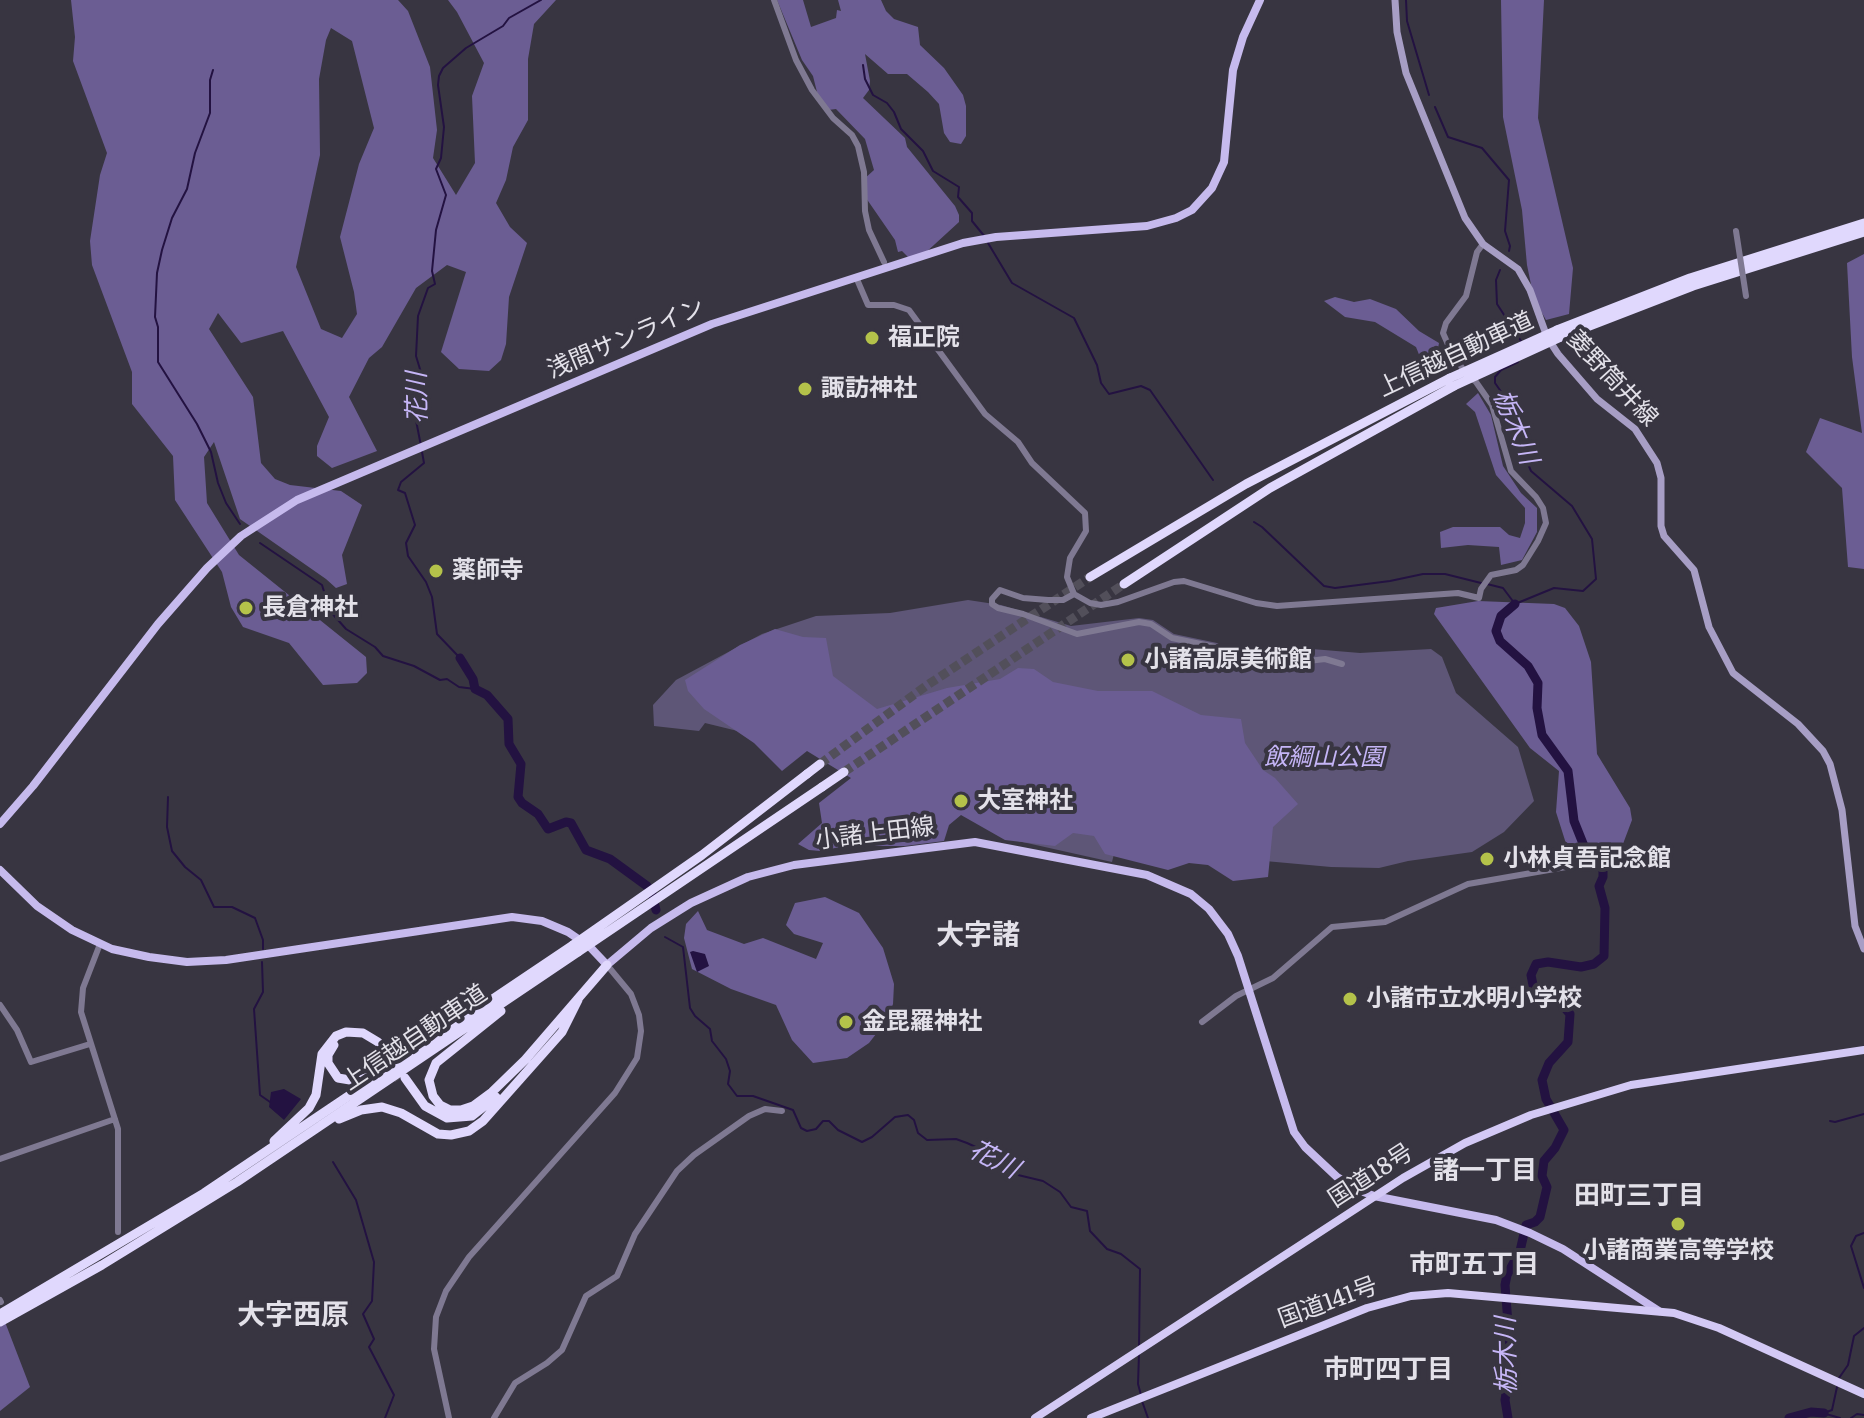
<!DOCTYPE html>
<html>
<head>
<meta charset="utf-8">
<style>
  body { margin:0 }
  canvas { display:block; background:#383541 }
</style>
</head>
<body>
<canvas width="1864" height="1418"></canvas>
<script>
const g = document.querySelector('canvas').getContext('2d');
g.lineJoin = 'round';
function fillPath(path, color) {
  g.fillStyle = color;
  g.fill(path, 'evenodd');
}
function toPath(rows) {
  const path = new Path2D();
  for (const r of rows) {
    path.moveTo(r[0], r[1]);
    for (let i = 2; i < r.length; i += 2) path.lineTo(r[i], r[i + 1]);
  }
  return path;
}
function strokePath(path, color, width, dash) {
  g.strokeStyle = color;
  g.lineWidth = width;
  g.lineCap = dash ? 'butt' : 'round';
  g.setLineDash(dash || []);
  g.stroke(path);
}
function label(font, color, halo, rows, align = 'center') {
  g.font = font + ' Literata,"Noto Sans JP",serif';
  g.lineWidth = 8;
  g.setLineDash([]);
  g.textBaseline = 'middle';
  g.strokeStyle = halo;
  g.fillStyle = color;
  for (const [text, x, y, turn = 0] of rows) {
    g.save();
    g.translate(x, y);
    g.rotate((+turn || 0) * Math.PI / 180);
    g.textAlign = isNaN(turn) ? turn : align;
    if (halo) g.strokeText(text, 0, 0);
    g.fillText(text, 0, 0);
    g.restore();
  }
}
fillPath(toPath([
  [968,600,1001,605,1071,626,1139,618,1153,620,1174,634,1217,643,1248,660,1259,661,1312,649,1360,653,1431,649,1442,657,1456,693,1518,747,1534,801,1504,832,1472,852,1408,861,1379,868,1331,867,1265,861,1122,821,1112,862,1009,839,885,767,705,723,699,731,654,726,653,705,676,680,762,634,816,616,890,613]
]), '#5e5677');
fillPath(toPath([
  [71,0,398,0,408,11,430,67,437,130,433,158,456,195,475,163,472,96,484,63,457,12,448,0,556,0,534,24,528,59,528,120,513,147,506,180,496,203,510,227,527,243,509,297,506,344,501,360,489,371,459,369,441,352,466,272,447,265,416,288,382,347,369,358,349,397,377,451,332,468,317,456,317,446,329,417,283,331,241,343,218,313,209,329,253,397,261,463,275,479,290,485,341,491,362,505,342,555,347,584,336,588,326,579,240,519,214,442,204,457,207,503,239,555,366,657,367,673,357,683,323,685,289,643,243,627,231,607,222,572,175,500,173,456,132,404,132,372,92,265,90,241,100,175,107,153,73,61,75,37],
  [331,28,352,41,374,128,359,164,340,237,354,292,357,314,342,338,321,329,296,267,320,155,319,79,326,40],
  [777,0,803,0,811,27,836,18,837,10,841,11,838,0,881,0,886,11,894,19,918,27,920,45,944,68,963,95,966,106,966,136,961,144,950,142,944,133,939,104,928,92,907,74,888,74,865,54,870,81,869,90,863,98,905,138,907,147,955,206,959,215,959,222,923,255,910,259,902,251,898,252,895,240,866,198,863,180,874,170,865,139,836,109,828,110,819,100,813,76,802,60],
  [1501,0,1544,0,1538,118,1573,268,1569,314,1546,320,1534,299,1527,265,1522,210,1503,117],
  [1864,254,1864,569,1848,567,1842,488,1806,452,1820,418,1862,433,1852,357,1847,263],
  [1335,297,1354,302,1370,299,1396,309,1419,331,1439,343,1436,359,1441,374,1426,372,1416,347,1375,322,1345,317,1324,301],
  [1478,393,1491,415,1503,466,1521,493,1537,508,1537,532,1522,560,1501,565,1499,547,1468,545,1441,548,1440,532,1453,527,1500,527,1509,535,1520,538,1525,523,1525,508,1496,475,1475,412,1466,404],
  [1478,601,1554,604,1565,608,1579,626,1591,662,1597,754,1630,808,1632,820,1615,865,1593,847,1579,858,1569,853,1556,812,1559,771,1530,748,1434,614,1436,608],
  [775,629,803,637,826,638,833,676,877,709,947,688,1000,679,1018,668,1034,669,1053,682,1098,691,1152,691,1201,715,1241,719,1245,743,1263,770,1275,778,1298,804,1273,827,1268,877,1233,881,1208,865,1189,863,1168,870,1105,854,1094,836,1073,833,1055,846,1005,840,961,815,949,825,944,841,905,846,845,846,820,851,809,850,798,844,822,823,819,803,851,778,807,751,782,771,754,743,704,709,688,691,685,680,740,645],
  [825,897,859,913,883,948,894,984,893,1004,887,1020,869,1043,847,1058,813,1063,792,1040,776,1005,731,989,692,969,684,938,686,924,698,911,707,930,744,944,763,938,816,959,823,943,794,934,786,925,795,903],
  [0,1309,30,1387,0,1411]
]), '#6b5d93');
fillPath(toPath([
  [693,951,705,954,709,966,697,972,690,952],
  [284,1089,301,1099,284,1120,269,1107,271,1092]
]), '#231241');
strokePath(toPath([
  [1406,0,1407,21,1429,95],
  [863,65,865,79,873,95,887,103,894,112,901,129,923,151,933,171,959,187,958,197,972,213,972,221,985,237],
  [213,70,210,80,210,113,195,153,187,189,172,218,162,250,157,273,155,317,158,327,158,362,197,424,211,452,218,483,226,503,240,524],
  [1435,107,1448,137,1482,148,1509,180,1505,231,1510,246,1509,251],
  [988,243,1012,283,1074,318,1097,365,1101,383,1109,394,1141,386,1150,390,1213,480],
  [1500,270,1496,280,1497,304,1521,341],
  [421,446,413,405,423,379,416,356,418,316,428,288,435,284,432,271,436,230,446,195,436,169,441,158,444,127,438,85,439,76,443,68,466,48,503,26,509,18,541,0],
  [422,452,424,463,401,482,398,490,405,493,415,525,406,543,408,556,426,582,432,597,437,634,460,658],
  [1254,522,1262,527,1324,586,1335,588,1390,581,1423,574,1445,574,1481,583],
  [260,543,322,585,330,611,346,629,375,647,383,656,414,666,440,680,447,679,459,687,475,689],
  [1487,584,1503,588,1515,604,1554,588,1583,591,1596,579,1592,539,1572,506,1531,471,1517,439,1509,403,1495,383,1495,377,1501,370,1518,362],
  [168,797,167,827,172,851,185,867,201,880,214,907,232,907,255,918,263,940,263,949],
  [665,937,683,947,690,1008,695,1016,710,1029,712,1041,726,1059,730,1071,728,1084,737,1096,753,1096,793,1110,801,1128,807,1131,816,1129,823,1121,829,1121,838,1130,862,1142,872,1137,895,1117,908,1115,914,1120,918,1133,927,1140,956,1139,967,1143,991,1154,1018,1175,1043,1181,1060,1192,1071,1207,1087,1211,1090,1231,1107,1249,1121,1254,1140,1269,1139,1347],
  [262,962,263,992,254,1009,260,1095,270,1102],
  [1830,1121,1835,1122,1864,1114],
  [333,1162,356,1200,374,1262,372,1301,363,1314,374,1339,369,1347,394,1395,385,1418],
  [1864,1233,1856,1236,1851,1246,1864,1288],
  [1139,1354,1138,1384,1141,1395],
  [1839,1378,1848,1365,1854,1336,1864,1328],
  [1142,1401,1148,1418],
  [1824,1413,1832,1410,1837,1387],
  [1826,1414,1840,1418],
  [1851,1418,1857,1414,1864,1415]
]), '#231241', 2);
strokePath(toPath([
  [460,658,473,679,475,689,487,695,508,719,509,744,521,764,518,797,522,803,538,814,548,829,566,822,571,823,586,850,610,859,647,886,652,893,656,910],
  [1508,1418,1505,1400,1511,1361,1505,1285,1507,1275,1520,1251,1526,1225,1535,1222,1540,1217,1547,1187,1542,1176,1544,1161,1555,1148,1564,1130,1546,1099,1542,1080,1549,1063,1568,1042,1570,1014,1558,1000,1539,990,1533,985,1531,975,1536,964,1548,962,1581,967,1594,964,1604,956,1605,908,1599,886,1603,877,1603,863,1600,858,1584,846,1574,821,1568,771,1542,735,1537,708,1538,683,1528,666,1500,641,1496,631,1501,616,1515,604],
  [1789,1418,1811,1412,1824,1413]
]), '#231241', 9);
strokePath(toPath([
  [820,764,926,686,1090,577],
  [844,772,1124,584],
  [386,1061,400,1081]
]), '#524f5a', 9, [9, 4.5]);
strokePath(toPath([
  [774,0,796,60,812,90,833,118,852,135,858,146,864,172,865,211,869,230,884,262],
  [856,277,868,305,894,305,909,310,985,414,1018,442,1032,463,1085,513,1086,531,1070,558,1067,577,1074,594,1090,603,1101,605,1118,602,1174,582,1184,581,1256,603,1277,606,1458,593,1479,598,1481,589,1491,575,1516,570,1523,565,1538,541,1546,523,1543,508,1536,497,1511,471,1492,405,1476,382,1466,374,1450,349,1443,333,1446,323,1466,296,1477,252,1483,244],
  [1074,594,1063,600,1048,600,1023,598,1000,590,992,599,992,604,998,608,1023,614,1077,634,1139,622,1151,624,1172,638,1220,648,1258,667,1325,659,1342,664],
  [100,944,83,988,81,1012,118,1129,118,1232],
  [0,1005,17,1030,31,1062,90,1044],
  [1202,1022,1236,996,1273,978,1332,927,1385,922,1468,884,1566,867],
  [0,1159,115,1119],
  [0,1300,1,1302],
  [449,1418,434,1349,436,1317,446,1291,469,1257,615,1093,637,1058,641,1031,639,1015,631,994,607,965],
  [494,1418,515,1383,547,1363,562,1350,586,1296,617,1276,635,1234,677,1171,694,1155,749,1116,765,1109,782,1111]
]), '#7f7992', 6);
strokePath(toPath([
  [1395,0,1397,32,1406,73,1465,218,1483,244,1518,269,1530,290,1547,337,1558,354,1597,399,1635,429,1657,463,1661,478,1661,526,1664,536,1694,570,1709,627,1733,673,1798,724,1823,751,1830,764,1842,810,1855,926,1864,949]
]), '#a79ec5', 7);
strokePath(toPath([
  [0,824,33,786,158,624,207,568,241,536,297,500,712,324,963,243,996,237,1147,226,1176,218,1192,210,1212,188,1224,162,1233,70,1243,37,1260,0],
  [0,870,37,906,72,930,112,949,149,957,187,962,226,960,512,917,542,921,568,932,590,947,607,965,651,928,691,903,748,877,794,865,975,842,1147,875,1191,894,1209,909,1228,934,1238,956,1294,1132,1305,1147,1337,1177,1356,1189,1374,1196,1496,1220,1530,1233,1563,1249,1659,1311]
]), '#c6baed', 8);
strokePath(toPath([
  [1035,1418,1403,1178,1465,1143,1531,1115,1631,1085,1864,1050],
  [1091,1418,1367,1308,1411,1296,1448,1293,1674,1313,1719,1328,1864,1394]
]), '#d3c9f5', 8);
strokePath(toPath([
  [1557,330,1690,278,1864,223],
  [1561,337,1693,286,1864,232],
  [1090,577,1246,484,1450,378],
  [1124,584,1270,488,1454,386],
  [807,774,820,764],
  [822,787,844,772],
  [501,1011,436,1063,429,1080,433,1096,440,1105,450,1110,461,1110,473,1106,492,1092,527,1058],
  [334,1045,328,1055,328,1063,338,1078,356,1081,375,1075],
  [525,1060,607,965],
  [405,1078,425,1106,447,1118,472,1116,496,1097],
  [339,1119,361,1110,382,1107,401,1113,438,1134,451,1135,469,1131,483,1121,562,1032,578,1000],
  [274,1141,309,1108,316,1095,322,1054,336,1036,346,1032,363,1033,378,1042,391,1058],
  [0,1314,204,1193,573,945],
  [0,1322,102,1265,237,1182,578,952]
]), '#e0d8fd', 9);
strokePath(toPath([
  [1736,231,1746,296]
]), '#7f7992', 6);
strokePath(toPath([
  [1450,378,1557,330],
  [1454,386,1561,337],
  [573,945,702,855,807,774],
  [578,952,822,787]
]), '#e0d8fd', 9);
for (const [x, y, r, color] of [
  [872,338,8,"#b4c24a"],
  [805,389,8,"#b4c24a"],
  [436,571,8,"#b4c24a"],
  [246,608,8,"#b4c24a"],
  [1128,660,8,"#b4c24a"],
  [961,801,8,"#b4c24a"],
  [1487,859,8,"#b4c24a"],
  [1350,999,8,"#b4c24a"],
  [846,1022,8,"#b4c24a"],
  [1678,1224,8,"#b4c24a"]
]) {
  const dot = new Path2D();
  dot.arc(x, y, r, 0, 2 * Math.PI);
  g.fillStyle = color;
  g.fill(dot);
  strokePath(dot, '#383541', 3);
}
label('bold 24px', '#e3e1e9', '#383541', [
  ["福正院",888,338],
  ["諏訪神社",821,389],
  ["薬師寺",452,571],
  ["長倉神社",262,608],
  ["小諸高原美術館",1144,660],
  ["大室神社",977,801],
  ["小林貞吾記念館",1503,859],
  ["小諸市立水明小学校",1366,999],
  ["金毘羅神社",862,1022],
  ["小諸商業高等学校",1678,1251,"center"]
], 'left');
label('24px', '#e3e1e9', '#383541', [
  ["浅間サンライン",626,339,-23],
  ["上信越自動車道",1456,355,-25],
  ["菱野筒井線",1612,379,47],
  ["小諸上田線",875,834,-7],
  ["上信越自動車道",415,1038,-34],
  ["国道18号",1371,1176,-33],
  ["国道141号",1328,1303,-20]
]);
label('italic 24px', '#c5b5f6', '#383541', [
  ["飯綱山公園",1324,758]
]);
label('italic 26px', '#c6b6f7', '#383541', [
  ["花川",418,398,-91],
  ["栃木川",1515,427,68],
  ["花川",994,1160,27],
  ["栃木川",1507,1356,-91]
]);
label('bold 26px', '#e3e1e9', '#383541', [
  ["諸一丁目",1485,1171],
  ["田町三丁目",1639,1196],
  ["市町五丁目",1474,1265],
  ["市町四丁目",1388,1370]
]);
label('bold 28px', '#e3e1e9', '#383541', [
  ["大字諸",978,936],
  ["大字西原",293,1316]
]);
</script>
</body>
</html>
